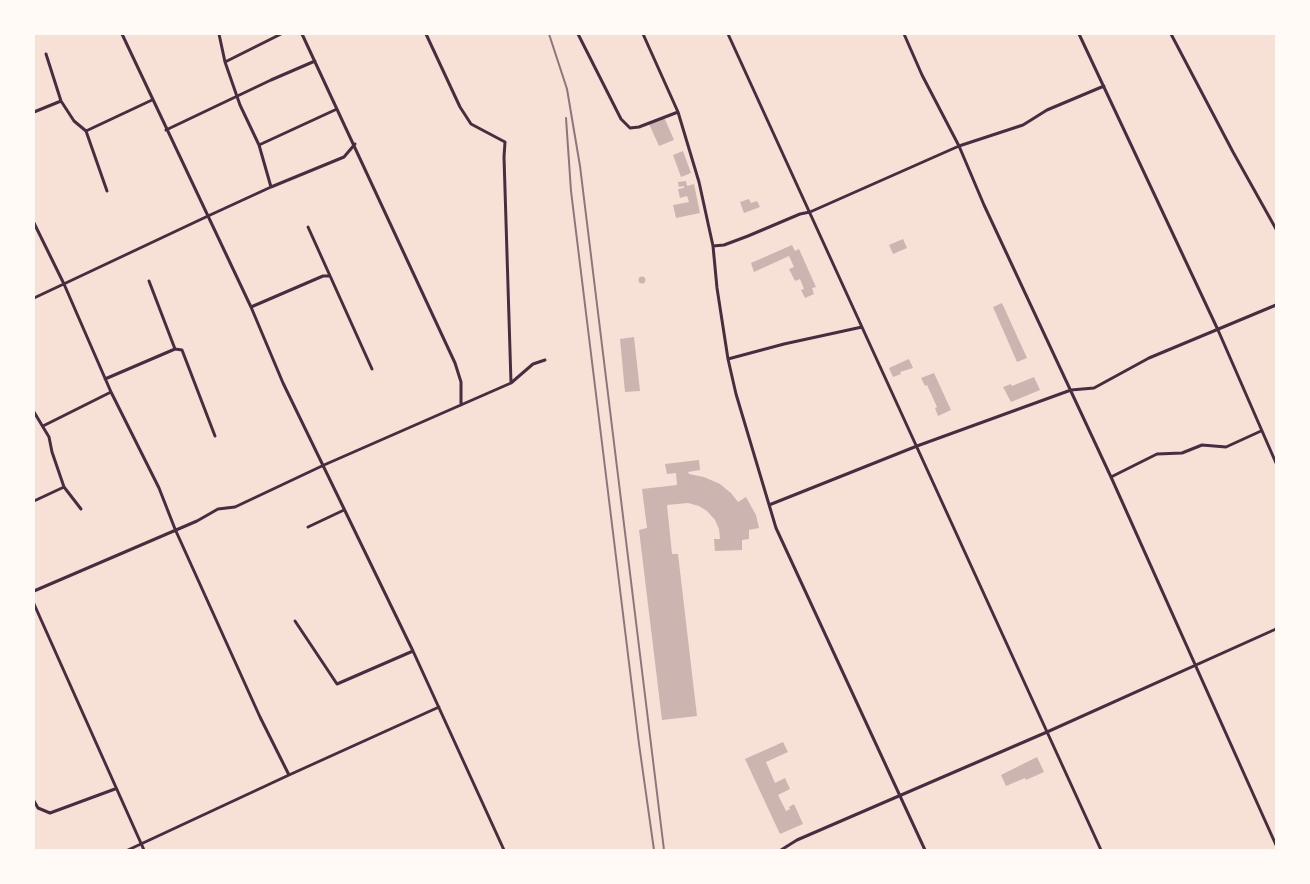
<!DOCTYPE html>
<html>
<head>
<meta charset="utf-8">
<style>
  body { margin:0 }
  #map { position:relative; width:1310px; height:884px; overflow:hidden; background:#f7e1d7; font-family:"PT Sans Narrow",sans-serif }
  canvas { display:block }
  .frame { position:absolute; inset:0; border:35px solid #fffaf5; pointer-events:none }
</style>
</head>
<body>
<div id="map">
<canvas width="1310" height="884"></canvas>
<div class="frame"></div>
</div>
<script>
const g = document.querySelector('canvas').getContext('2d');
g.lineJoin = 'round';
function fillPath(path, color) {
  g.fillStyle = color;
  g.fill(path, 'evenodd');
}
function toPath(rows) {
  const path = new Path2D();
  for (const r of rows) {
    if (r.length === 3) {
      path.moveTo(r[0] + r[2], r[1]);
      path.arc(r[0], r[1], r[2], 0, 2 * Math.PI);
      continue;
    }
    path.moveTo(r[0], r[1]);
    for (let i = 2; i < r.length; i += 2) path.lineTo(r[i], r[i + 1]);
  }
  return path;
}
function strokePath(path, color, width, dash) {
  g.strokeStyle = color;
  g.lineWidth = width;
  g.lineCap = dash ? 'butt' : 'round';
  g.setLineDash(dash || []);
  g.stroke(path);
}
fillPath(toPath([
  [664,117,674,140,659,146,649,124],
  [683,151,691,173,681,177,673,155],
  [686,181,687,186,694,184,700,213,676,218,673,205,689,202,687,196,680,198,678,189,684,188,684,186,679,187,678,182],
  [749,199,751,203,757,201,760,207,744,213,740,202],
  [903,239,907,248,893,254,889,245],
  [792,245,795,251,799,249,816,287,812,288,814,294,805,298,801,290,804,289,800,279,795,281,789,269,794,267,789,256,754,272,751,263],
  [642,280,3.5],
  [1002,303,1027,358,1017,362,993,307],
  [634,337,640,391,625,392,620,339],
  [909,359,913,368,900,372,901,374,893,377,889,368],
  [934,373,951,410,938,416,935,408,937,407,927,385,925,386,921,378],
  [1034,377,1040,390,1011,402,1003,387,1011,384,1012,386],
  [699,460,700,470,688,472,689,474,704,477,720,484,731,493,738,502,746,497,756,515,759,528,749,530,749,539,742,540,742,550,715,551,714,539,720,539,719,529,715,520,707,511,699,506,688,503,667,505,672,554,678,554,697,716,662,720,639,530,647,528,642,489,677,485,676,473,667,474,665,464],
  [783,742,788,752,766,762,775,783,785,778,790,789,778,795,786,811,790,809,789,807,794,804,803,824,780,834,745,759],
  [1037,757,1044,772,1026,780,1025,778,1006,786,1001,775]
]), '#ccb4b1');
strokePath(toPath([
  [122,34,251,307,283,383,413,651,504,850],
  [219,34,225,62,240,105,259,145,271,187],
  [302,34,455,363,461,382,461,405],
  [426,34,460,107,471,124,505,142,504,157,511,383],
  [578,34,621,119,630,128,639,127,678,112],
  [643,34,678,112,699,182,713,246,717,288,728,359,736,394,776,528,925,850],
  [728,34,1101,850],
  [904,34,922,75,959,146,984,205,1111,477,1276,845],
  [1079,34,1218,330,1276,463],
  [1171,34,1233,152,1276,229],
  [46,54,61,101,74,121,86,131,107,191],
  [225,62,281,34],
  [34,112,61,101],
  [166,130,271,80,315,61],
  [86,131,152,100],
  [259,145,337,109],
  [34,223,64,284,111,392,159,488,175,529,260,717,289,775],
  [308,227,372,369],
  [713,246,724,245,748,236,800,214,810,212,959,146,1023,125,1047,110,1104,86],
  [149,281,175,349,182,350,215,436],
  [34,298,208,216,271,187,344,157,355,144],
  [251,307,323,276,330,276],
  [728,359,784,344,862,327],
  [105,379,175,349],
  [34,412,49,437,52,452,64,487,81,509],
  [43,426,111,392],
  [1111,477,1157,454,1182,453,1202,445,1226,447,1261,431],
  [34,501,64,487],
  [769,505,917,446,1071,390,1094,388,1149,358,1276,305],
  [308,527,344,510],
  [34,591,197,521,218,509,235,507,324,465,511,383,533,364,545,360],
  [34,604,144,850],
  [295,621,337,684,413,651],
  [34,801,38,808,50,813,115,789],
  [128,850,289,775,439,707],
  [781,850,797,840,1047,732,1276,629]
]), '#4a2c40', 3);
strokePath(toPath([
  [549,34,567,89,580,166,664,850],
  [566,118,571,191,639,744,654,850]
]), '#8f747c', 2);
</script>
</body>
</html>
